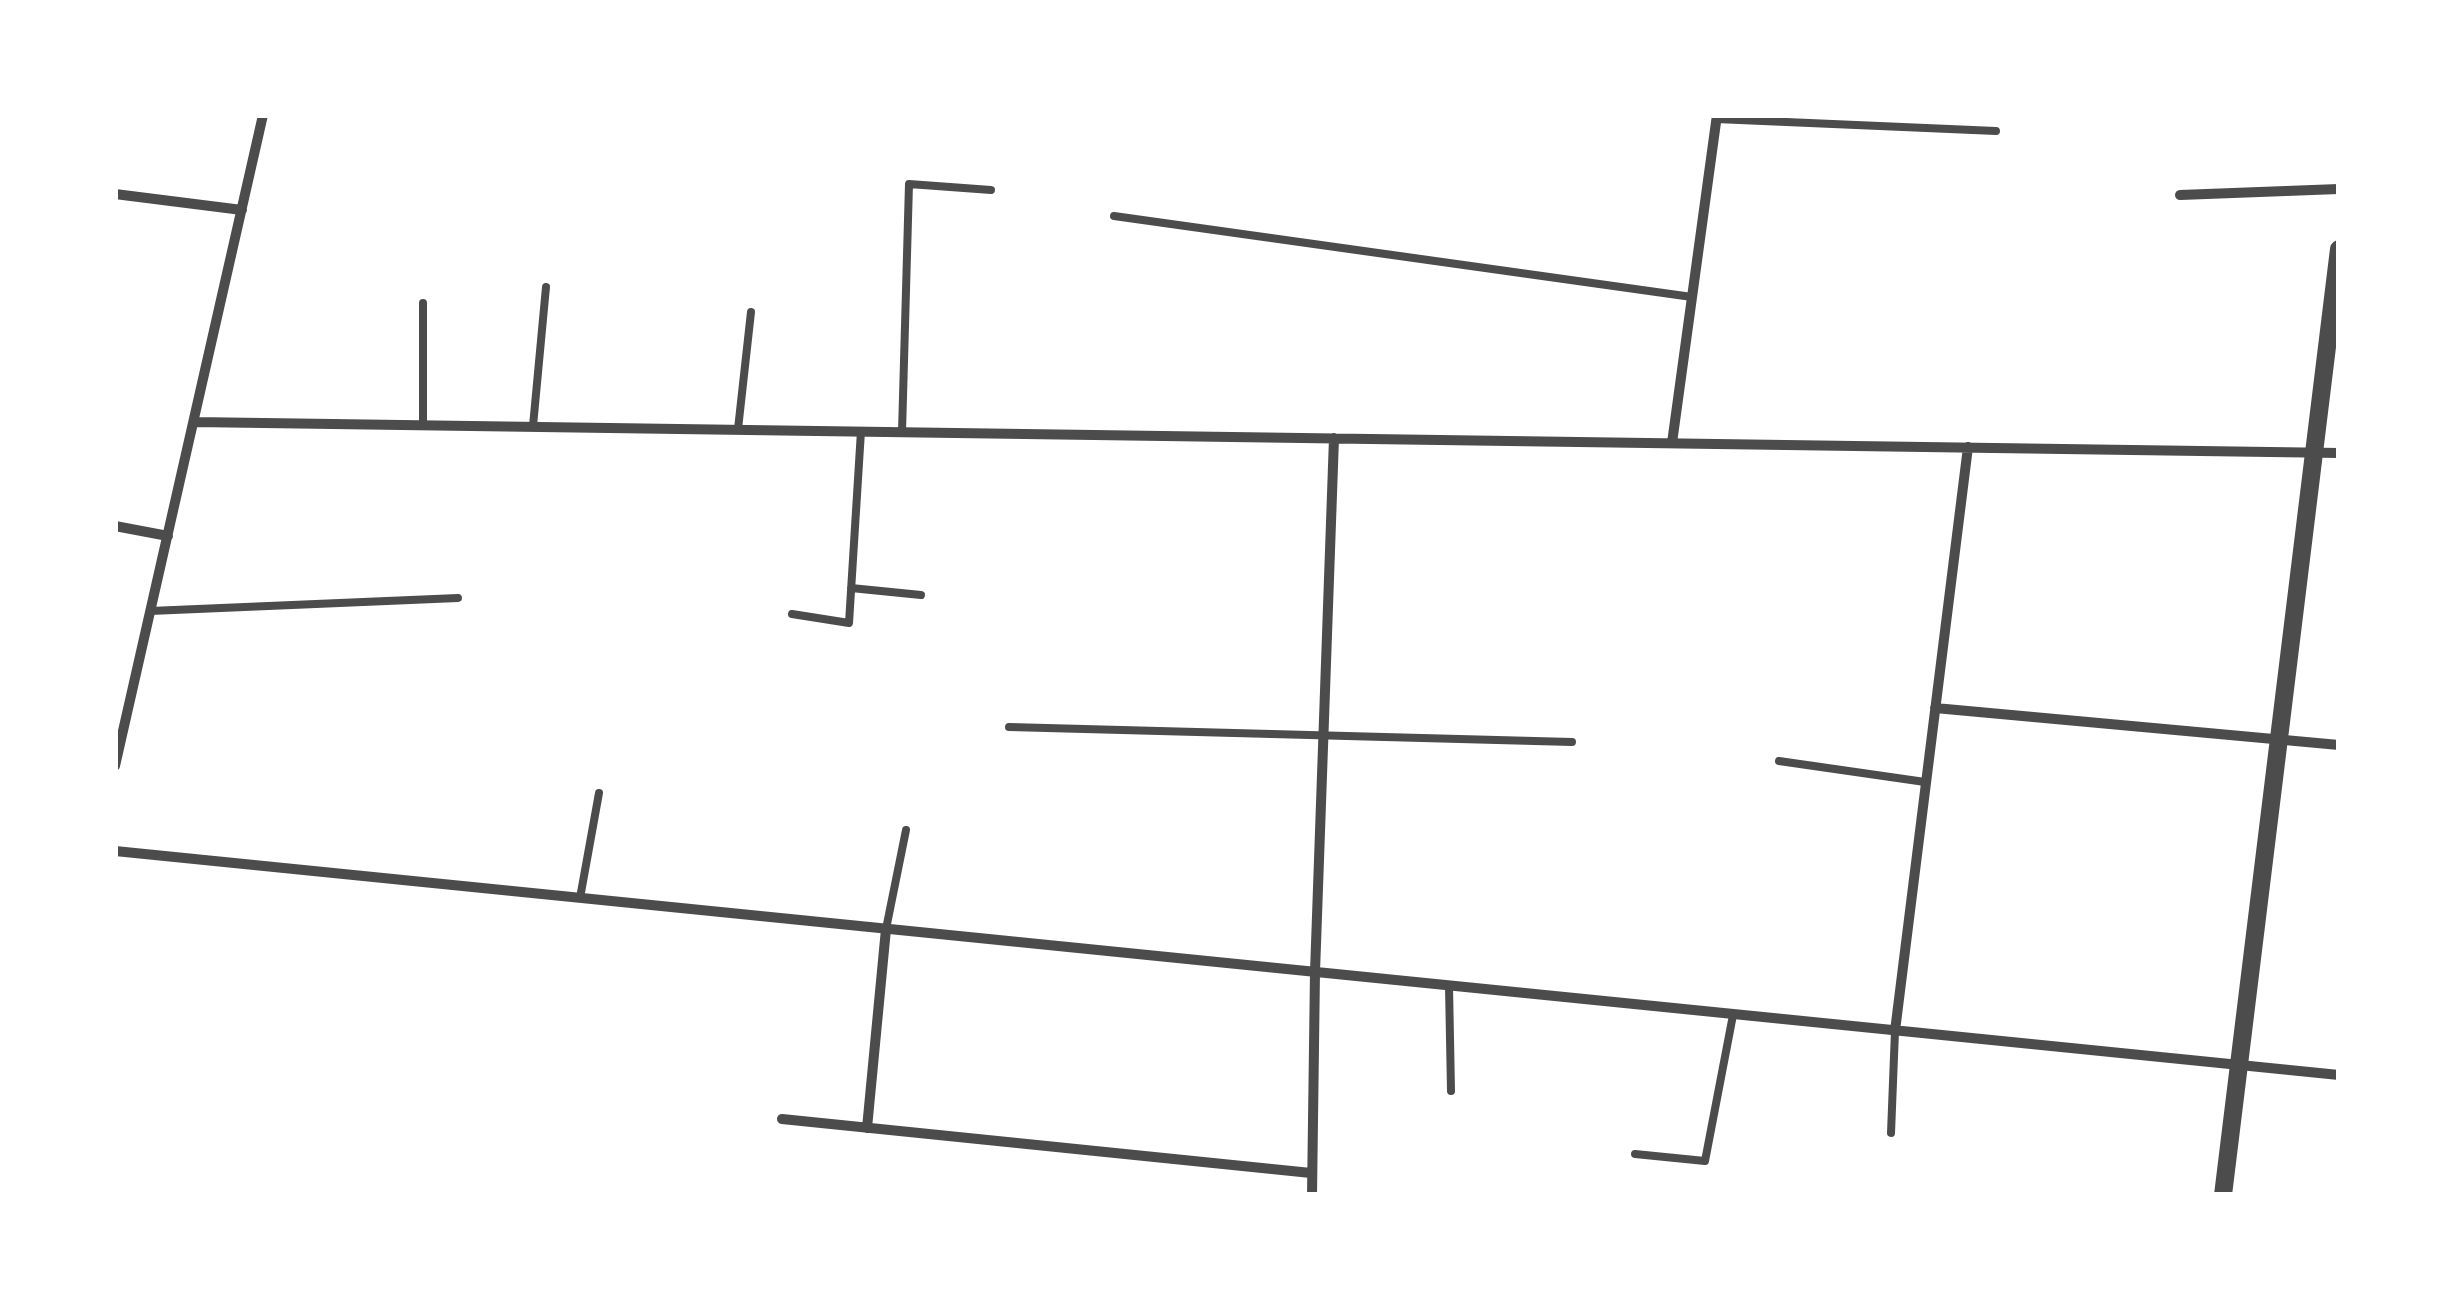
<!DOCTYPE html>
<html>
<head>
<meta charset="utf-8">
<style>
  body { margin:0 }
  #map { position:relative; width:2454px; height:1310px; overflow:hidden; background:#fff; font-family:Bitter,serif }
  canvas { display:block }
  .frame { position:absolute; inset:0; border:118px solid #fff; pointer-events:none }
</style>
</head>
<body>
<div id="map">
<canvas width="2454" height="1310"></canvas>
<div class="frame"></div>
</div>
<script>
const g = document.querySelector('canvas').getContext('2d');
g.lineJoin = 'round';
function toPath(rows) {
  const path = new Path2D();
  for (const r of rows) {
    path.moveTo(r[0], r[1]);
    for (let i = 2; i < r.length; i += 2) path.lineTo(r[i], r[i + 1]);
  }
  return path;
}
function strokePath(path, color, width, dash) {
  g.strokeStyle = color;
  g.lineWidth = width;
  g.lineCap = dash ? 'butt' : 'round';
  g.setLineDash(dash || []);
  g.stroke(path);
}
strokePath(toPath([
  [1716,119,1996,131],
  [1114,216,1692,297],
  [423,303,423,425],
  [533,426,546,287],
  [738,429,751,312],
  [902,432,909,184,991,190],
  [851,588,921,595],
  [150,611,458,598],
  [792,614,849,623,861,431],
  [1009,727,1572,742],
  [1779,761,1925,782],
  [580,898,599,793],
  [886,929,906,830],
  [1449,986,1451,1091],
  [1891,1133,1895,1031],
  [1635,1154,1705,1161,1733,1015]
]), '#4c4c4c', 8);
strokePath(toPath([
  [115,194,242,210],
  [2180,195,2339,189],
  [194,422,2339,453],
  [1672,443,1717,115],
  [115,526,168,536],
  [1935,708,2339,745],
  [115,766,263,115],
  [115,851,2339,1075],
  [1895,1031,1968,447],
  [782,1119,1311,1173],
  [867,1128,886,929],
  [1312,1195,1315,972,1334,438]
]), '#4c4c4c', 10);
strokePath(toPath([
  [2223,1195,2339,249]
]), '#4c4c4c', 18);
</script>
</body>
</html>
